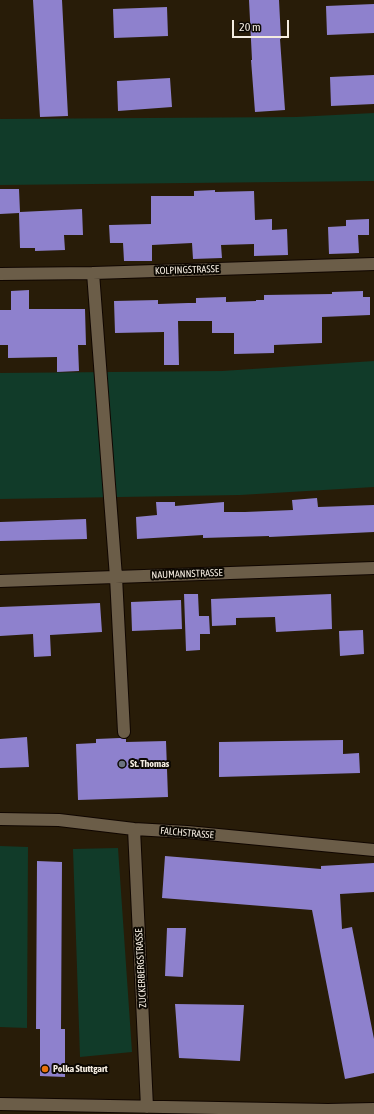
<!DOCTYPE html>
<html>
<head>
<meta charset="utf-8">
<style>
  body { margin:0 }
  #map { position:relative; width:374px; height:1114px; overflow:hidden; background:#281c08; font-family:"Asap Condensed",sans-serif }
  canvas { display:block }
  .scale { position:absolute; left:232px; top:20px; width:57px; height:18px; box-sizing:border-box; border:2px solid #f4ece0; border-top:0; padding-left:5px; font-size:12px; line-height:14px; white-space:nowrap; color:#f4ece0; -webkit-text-stroke:3px #0c0802; paint-order:stroke }
</style>
</head>
<body>
<div id="map">
<canvas width="374" height="1114"></canvas>
<div class="scale">20 m</div>
</div>
<script>
const g = document.querySelector('canvas').getContext('2d');
g.lineJoin = 'round';
function fillPath(path, color) {
  g.fillStyle = color;
  g.fill(path, 'evenodd');
}
function toPath(rows) {
  const path = new Path2D();
  for (const r of rows) {
    path.moveTo(r[0], r[1]);
    for (let i = 2; i < r.length; i += 2) path.lineTo(r[i], r[i + 1]);
  }
  return path;
}
function strokePath(path, color, width, dash) {
  g.strokeStyle = color;
  g.lineWidth = width;
  g.lineCap = dash ? 'butt' : 'round';
  g.setLineDash(dash || []);
  g.stroke(path);
}
function label(font, color, halo, rows, align = 'center') {
  g.font = font + ' "Asap Condensed",sans-serif';
  g.lineWidth = 4;
  g.setLineDash([]);
  g.textBaseline = 'middle';
  g.strokeStyle = halo;
  g.fillStyle = color;
  for (const [text, x, y, turn = 0] of rows) {
    g.save();
    g.translate(x, y);
    g.rotate((+turn || 0) * Math.PI / 180);
    g.textAlign = isNaN(turn) ? turn : align;
    if (halo) g.strokeText(text, 0, 0);
    g.fillText(text, 0, 0);
    g.restore();
  }
}
fillPath(toPath([
  [374,113,374,181,0,185,0,119,296,117],
  [374,361,374,487,240,495,0,499,0,373,222,371],
  [0,846,28,847,27,1028,0,1027],
  [118,848,132,1052,80,1057,73,849]
]), '#113b29');
fillPath(toPath([
  [33,0,62,0,68,116,40,117],
  [249,0,279,0,281,39,280,39,285,110,255,112,251,60,252,60],
  [374,4,374,33,327,35,326,6],
  [167,7,168,36,114,38,113,9],
  [374,75,374,104,331,106,330,77],
  [170,78,172,107,118,111,117,81],
  [0,189,19,189,20,212,82,209,83,235,64,235,65,250,35,251,35,248,20,248,19,213,0,214],
  [215,190,215,192,254,191,255,220,272,219,272,230,287,229,288,255,254,256,254,244,221,245,222,258,193,259,192,243,152,245,152,261,124,261,123,243,110,243,109,225,151,224,151,196,194,196,194,191],
  [369,219,369,235,358,235,359,253,329,254,328,227,346,226,346,220],
  [29,290,29,309,85,309,86,345,78,345,79,371,57,372,57,357,8,358,8,345,0,345,0,310,11,310,11,291],
  [363,291,363,297,370,297,370,315,322,317,322,343,274,345,274,353,234,354,234,333,212,333,212,321,178,321,179,365,164,365,164,332,115,333,114,301,158,300,158,304,188,303,196,303,196,298,226,297,226,302,256,301,256,300,264,300,264,295,332,294,332,292],
  [317,498,318,507,374,505,374,532,269,537,269,536,203,538,203,535,137,539,136,517,157,515,156,502,175,502,175,506,224,502,224,512,245,512,293,510,292,500],
  [86,519,87,539,0,541,0,522],
  [184,594,198,594,199,616,209,616,210,634,200,634,200,650,186,651],
  [331,594,332,629,276,632,275,617,236,618,236,625,212,626,211,599],
  [181,600,182,629,132,631,131,602],
  [100,603,102,632,50,635,51,656,34,657,33,634,0,636,0,607],
  [363,630,364,654,340,656,339,631],
  [27,737,29,767,0,768,0,739],
  [120,738,126,739,126,742,166,741,168,797,78,800,76,744,96,743,96,739],
  [343,740,343,754,359,753,360,773,219,777,219,742],
  [165,856,321,869,321,866,374,863,374,892,340,894,342,929,352,927,374,1039,374,1073,345,1079,312,910,162,898],
  [37,861,62,862,61,1029,65,1029,65,1077,40,1076,40,1029,36,1029],
  [167,928,186,928,183,977,165,976],
  [175,1004,244,1005,240,1061,179,1058]
]), '#8e81cd');
const minor = toPath([
  [93,273,116,577,124,732],
  [0,274,93,273,374,264],
  [0,581,374,568],
  [0,819,59,820,134,829,187,832,374,850],
  [134,829,147,1107],
  [0,1104,328,1110,374,1109]
]);
strokePath(minor, '#100600', 14);
strokePath(minor, '#6b5d48', 12);
for (const [x, y, r, color] of [
  [122,764,4,"#6b7280"],
  [45,1069,4,"#e8710a"]
]) {
  const dot = new Path2D();
  dot.arc(x, y, r, 0, 2 * Math.PI);
  g.fillStyle = color;
  g.fill(dot);
  strokePath(dot, '#0c0802', 1.5);
}
label('10px', '#f4ece0', '#0c0802', [
  ["KOLPINGSTRASSE",187,270,-2],
  ["NAUMANNSTRASSE",187,574,-2],
  ["FALCHSTRASSE",187,833,5],
  ["ZUCKERBERGSTRASSE",141,968,-93]
]);
label('bold 10px', '#f4ece0', '#0c0802', [
  ["St. Thomas",130,764],
  ["Polka Stuttgart",53,1069]
], 'left');
</script>
</body>
</html>
